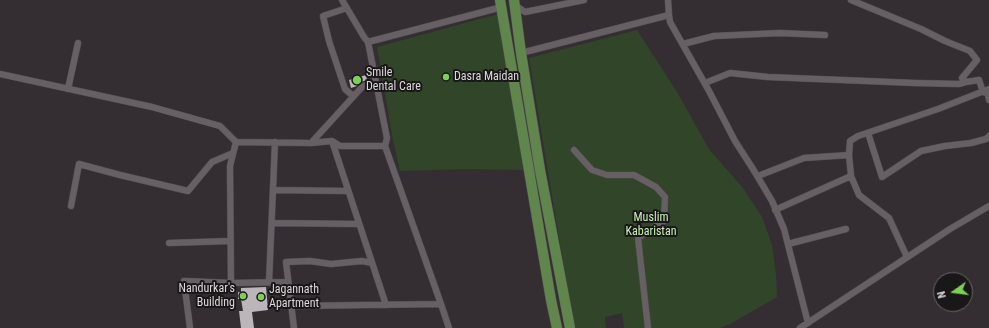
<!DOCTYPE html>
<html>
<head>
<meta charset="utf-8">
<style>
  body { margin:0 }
  #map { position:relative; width:989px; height:328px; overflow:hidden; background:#342e33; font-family:"Roboto Condensed",sans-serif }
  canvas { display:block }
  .north { position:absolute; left:933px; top:272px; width:40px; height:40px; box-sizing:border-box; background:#1a1719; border:1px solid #686467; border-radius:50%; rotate:256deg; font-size:11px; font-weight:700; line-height:16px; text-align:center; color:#dcd8db }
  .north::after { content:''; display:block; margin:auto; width:14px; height:18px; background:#7cd155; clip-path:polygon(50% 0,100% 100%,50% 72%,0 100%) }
</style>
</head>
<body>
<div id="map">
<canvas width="989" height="328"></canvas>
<div class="north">N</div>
</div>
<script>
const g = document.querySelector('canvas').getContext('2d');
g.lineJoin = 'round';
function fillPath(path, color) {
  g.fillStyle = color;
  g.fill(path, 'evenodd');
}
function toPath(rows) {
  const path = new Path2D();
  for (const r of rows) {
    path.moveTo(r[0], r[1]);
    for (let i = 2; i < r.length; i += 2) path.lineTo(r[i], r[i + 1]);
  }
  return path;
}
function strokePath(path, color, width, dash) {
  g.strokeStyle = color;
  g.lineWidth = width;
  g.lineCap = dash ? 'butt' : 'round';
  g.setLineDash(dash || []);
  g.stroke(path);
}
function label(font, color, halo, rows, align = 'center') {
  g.font = font + ' "Roboto Condensed",sans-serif';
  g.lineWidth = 4;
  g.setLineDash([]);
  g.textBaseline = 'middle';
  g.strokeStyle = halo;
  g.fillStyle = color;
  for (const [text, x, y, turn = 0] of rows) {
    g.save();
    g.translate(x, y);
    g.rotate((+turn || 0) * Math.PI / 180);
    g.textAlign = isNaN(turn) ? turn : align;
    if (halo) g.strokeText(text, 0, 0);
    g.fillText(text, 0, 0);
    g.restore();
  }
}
fillPath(toPath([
  [502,13,523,170,464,169,400,171,393,140,377,47],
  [637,30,677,92,709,149,743,188,762,217,772,245,776,275,777,297,730,324,720,328,624,328,622,313,605,317,606,328,576,328,572,316,529,58]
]), '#314529');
fillPath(toPath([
  [366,75,367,80,361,82,357,86,351,88,349,80],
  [266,287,268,310,252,312,254,328,241,328,239,311,243,311,241,299,238,299,238,292,241,293,241,288]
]), '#bcb5ba');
const minor = toPath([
  [342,0,364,37,368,42],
  [668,0,669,15,670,22,709,91,735,141,753,169,772,201,784,229,808,323],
  [851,0,921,29,945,41,970,51,977,60,962,78,966,82,979,80,983,92,986,93],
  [515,5,525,12,584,0],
  [347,8,323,16,329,41,345,89,353,96],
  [683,44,714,36,780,33,825,35],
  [521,53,669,15],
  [0,74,152,107,220,126,236,142],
  [376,82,363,86,311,143,332,141,386,305],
  [705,83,730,73,768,77,915,83,959,84,966,82],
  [68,89,78,43],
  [988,94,989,100],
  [868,133,882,177,921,151,945,146,971,143,986,139,989,136],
  [332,141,340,146,385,146,441,304,449,328],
  [385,146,387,138,368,42,502,7],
  [574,150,592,170,607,175,634,175,656,187,665,197,664,221,638,238,648,328],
  [758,176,804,158,849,155],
  [273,190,348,191],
  [71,206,79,164,120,175,188,191,212,162,233,153],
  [775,210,851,176],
  [272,223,358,224],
  [169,243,230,241],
  [788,244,846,229],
  [907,257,889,218,859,195,851,176,849,155,850,141,858,136,938,109,989,89],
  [269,282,275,142],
  [288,282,231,283,230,166,236,142,311,143],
  [291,306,441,304],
  [190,328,184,281,231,283],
  [294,328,286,262,310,261,331,264,362,261,372,263],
  [800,328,950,229,989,206]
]);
const primary = toPath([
  [500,0,551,300,557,328],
  [514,0,521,53,540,170,570,328]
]);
strokePath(minor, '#514c50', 7);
strokePath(primary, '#514c50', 11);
strokePath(minor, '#665f64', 6);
strokePath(primary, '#61864d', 10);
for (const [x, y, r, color] of [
  [446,77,4,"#7cd155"],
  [357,80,5,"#7cd155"],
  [243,296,4,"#7cd155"],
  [261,297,4,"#7cd155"]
]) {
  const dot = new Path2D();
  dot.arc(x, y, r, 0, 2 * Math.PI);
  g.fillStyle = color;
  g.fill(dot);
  strokePath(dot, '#1a1719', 1.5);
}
label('12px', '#dcd8db', '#1a1719', [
  ["Smile",366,73],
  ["Dental Care",366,87],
  ["Dasra Maidan",454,77],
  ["Nandurkar's",235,289,"right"],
  ["Building",235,303,"right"],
  ["Jagannath",269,290],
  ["Apartment",269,304]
], 'left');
label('12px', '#c7f1b6', '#1a1719', [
  ["Muslim",651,218],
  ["Kabaristan",651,232]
]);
</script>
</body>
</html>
